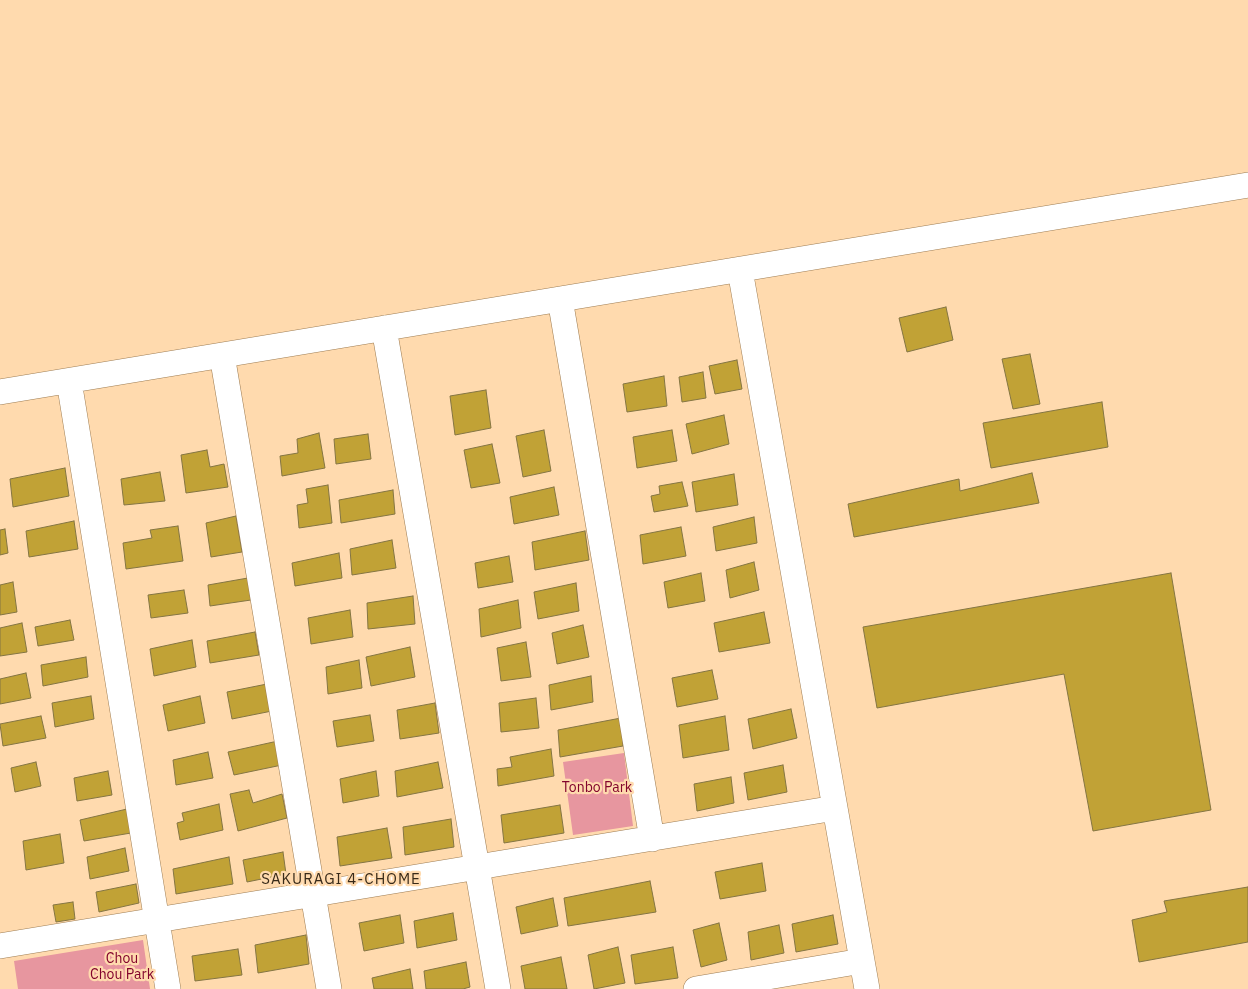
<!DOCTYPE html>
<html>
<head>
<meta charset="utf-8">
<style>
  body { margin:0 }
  canvas { display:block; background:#ffdaae }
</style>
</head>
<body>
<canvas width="1248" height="989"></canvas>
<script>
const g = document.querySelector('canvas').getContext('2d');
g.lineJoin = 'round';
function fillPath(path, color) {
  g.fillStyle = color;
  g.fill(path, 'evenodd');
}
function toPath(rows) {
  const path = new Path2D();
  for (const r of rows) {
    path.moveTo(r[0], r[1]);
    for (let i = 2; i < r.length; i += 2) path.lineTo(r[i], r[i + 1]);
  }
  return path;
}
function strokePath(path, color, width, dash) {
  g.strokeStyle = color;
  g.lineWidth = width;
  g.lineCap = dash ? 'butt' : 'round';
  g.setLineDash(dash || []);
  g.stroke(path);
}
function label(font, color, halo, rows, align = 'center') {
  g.font = font + ' "IBM Plex Sans",sans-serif';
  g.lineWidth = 4.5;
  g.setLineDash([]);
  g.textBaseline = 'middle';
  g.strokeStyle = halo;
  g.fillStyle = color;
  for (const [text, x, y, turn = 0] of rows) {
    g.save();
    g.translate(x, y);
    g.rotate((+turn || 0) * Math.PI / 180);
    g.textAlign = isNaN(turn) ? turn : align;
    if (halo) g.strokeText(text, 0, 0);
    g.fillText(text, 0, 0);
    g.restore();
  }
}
fillPath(toPath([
  [624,753,633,826,573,835,563,762],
  [143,940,150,989,18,989,14,961]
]), '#e7969f');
const building = toPath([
  [946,307,953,340,907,352,899,318,946,307],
  [1030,354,1040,404,1013,409,1002,359,1030,354],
  [737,360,742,389,715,394,709,366,737,360],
  [703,372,706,398,682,402,679,377,703,372],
  [664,376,667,406,627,412,623,384,664,376],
  [486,390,491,428,455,435,450,396,486,390],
  [1102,402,1108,447,991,468,983,423,1102,402],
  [724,415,729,444,692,454,686,424,724,415],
  [544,430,551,471,523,477,516,436,544,430],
  [672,430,677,461,637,468,633,437,672,430],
  [319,433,325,468,282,476,280,456,298,453,297,439,319,433],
  [368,434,371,459,336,464,334,439,368,434],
  [492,444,500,483,471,488,464,450,492,444],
  [207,450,210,467,224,464,228,487,186,493,181,455,207,450],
  [65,468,69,496,13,507,10,479,65,468],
  [160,472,165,501,124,505,121,479,160,472],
  [1032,473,1039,503,854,537,848,504,959,479,960,491,1032,473],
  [734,474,738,505,696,512,692,482,734,474],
  [682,482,688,506,654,512,651,496,660,494,659,486,682,482],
  [328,485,332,523,299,528,297,505,308,503,306,489,328,485],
  [554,487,559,515,514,524,510,497,554,487],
  [393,490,395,514,341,523,339,500,393,490],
  [236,516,242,552,211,557,206,523,236,516],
  [754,517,757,543,716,551,713,527,754,517],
  [74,521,78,549,29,557,26,531,74,521],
  [178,526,183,561,126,569,123,543,152,538,150,530,178,526],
  [681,527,686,556,643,564,640,535,681,527],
  [5,529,8,553,0,555,0,530,5,529],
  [585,531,589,560,535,570,532,542,585,531],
  [392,540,396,568,352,575,350,549,392,540],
  [339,553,342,578,295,586,292,563,339,553],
  [509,556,513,582,478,588,475,563,509,556],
  [754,562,759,590,730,598,726,570,754,562],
  [701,573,705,601,668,608,664,582,701,573],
  [1171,573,1211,810,1093,831,1064,674,877,708,863,627,1171,573],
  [248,578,251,600,210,606,208,585,248,578],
  [13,582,17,612,0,615,0,585,13,582],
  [576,583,579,611,538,619,534,592,576,583],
  [184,590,188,613,151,618,148,595,184,590],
  [413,596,415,624,368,629,367,603,413,596],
  [518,600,521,628,481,637,479,609,518,600],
  [350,610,353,637,311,644,308,618,350,610],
  [764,612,770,643,719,652,714,623,764,612],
  [70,620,74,640,38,646,35,627,70,620],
  [22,623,27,652,0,656,0,628,22,623],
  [583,625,589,657,557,664,552,633,583,625],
  [255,632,259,655,210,663,207,641,255,632],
  [192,640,196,667,154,676,150,649,192,640],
  [526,642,531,677,501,681,497,648,526,642],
  [410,647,415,677,371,686,366,657,410,647],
  [86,657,88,677,43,686,41,665,86,657],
  [359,660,362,688,328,694,326,667,359,660],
  [712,670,718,699,677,707,672,678,712,670],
  [26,673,31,698,0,704,0,679,26,673],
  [591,676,593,702,551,710,549,685,591,676],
  [267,684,272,711,232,719,227,692,267,684],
  [91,696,94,719,55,727,52,703,91,696],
  [200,696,205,723,168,731,163,705,200,696],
  [536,698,539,728,501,732,499,703,536,698],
  [435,703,439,733,400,739,397,710,435,703],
  [791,709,797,738,753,749,748,719,791,709],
  [370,715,374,741,337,747,333,721,370,715],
  [41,716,46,738,3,746,0,724,41,716],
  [725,716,729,750,683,758,679,725,725,716],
  [621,718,623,746,560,757,558,730,621,718],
  [278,741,282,765,234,775,228,752,278,741],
  [551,749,554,776,498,786,497,769,512,767,510,757,551,749],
  [208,752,213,778,176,785,173,760,208,752],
  [36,762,41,786,15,792,11,768,36,762],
  [438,762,443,788,397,797,395,771,438,762],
  [783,765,787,792,748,800,744,773,783,765],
  [108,771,112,795,77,801,74,778,108,771],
  [376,771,379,796,343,803,340,779,376,771],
  [731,777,734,803,697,811,694,784,731,777],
  [249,790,253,803,282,794,287,818,238,831,230,794,249,790],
  [219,804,223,830,180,840,177,823,184,821,182,813,219,804],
  [560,805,564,833,504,843,501,815,560,805],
  [127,809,131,833,84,841,80,820,127,809],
  [451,819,454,847,405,855,403,827,451,819],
  [387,828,392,858,340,866,337,837,387,828],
  [60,834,64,863,26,870,23,841,60,834],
  [125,848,129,871,90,879,87,857,125,848],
  [283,852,286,874,247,882,243,860,283,852],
  [229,857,233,884,176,894,173,869,229,857],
  [762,863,766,891,720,899,715,872,762,863],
  [650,881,656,912,568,926,564,898,650,881],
  [136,884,139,903,99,912,96,892,136,884],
  [1248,887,1248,942,1139,962,1132,920,1167,912,1164,901,1248,887],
  [553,898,558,926,521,934,516,907,553,898],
  [73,902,75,919,56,922,53,905,73,902],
  [453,913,457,940,417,948,414,921,453,913],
  [400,915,404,943,364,951,359,923,400,915],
  [833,915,838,944,796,952,792,924,833,915],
  [719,923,727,960,701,967,693,930,719,923],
  [779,925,784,953,751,960,748,932,779,925],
  [306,935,309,964,258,973,255,945,306,935],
  [618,947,625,983,594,989,588,955,618,947],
  [673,947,678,978,635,984,631,955,673,947],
  [238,949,242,975,195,981,192,956,238,949],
  [561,957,567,989,525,989,521,966,561,957],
  [466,962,470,987,463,989,426,989,424,971,466,962],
  [410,969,413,989,374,989,372,978,410,969]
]);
fillPath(building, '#c1a236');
strokePath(building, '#847543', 1);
const minor = toPath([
  [740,270,867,989],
  [560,299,652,839],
  [384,328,498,989],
  [222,355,329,989],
  [69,381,168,989],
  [0,392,1248,185],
  [0,946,835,808],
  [696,989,862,961]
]);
strokePath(minor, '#9e7d53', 26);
strokePath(minor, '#fff', 25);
label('14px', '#82042d', '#ffdaae', [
  ["Tonbo Park",597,788],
  ["Chou",122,959],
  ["Chou Park",122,975]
]);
g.letterSpacing = '1px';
label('15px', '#382a19', '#ffdaae', [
  ["SAKURAGI 4-CHOME",341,880]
]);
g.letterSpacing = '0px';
</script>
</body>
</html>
